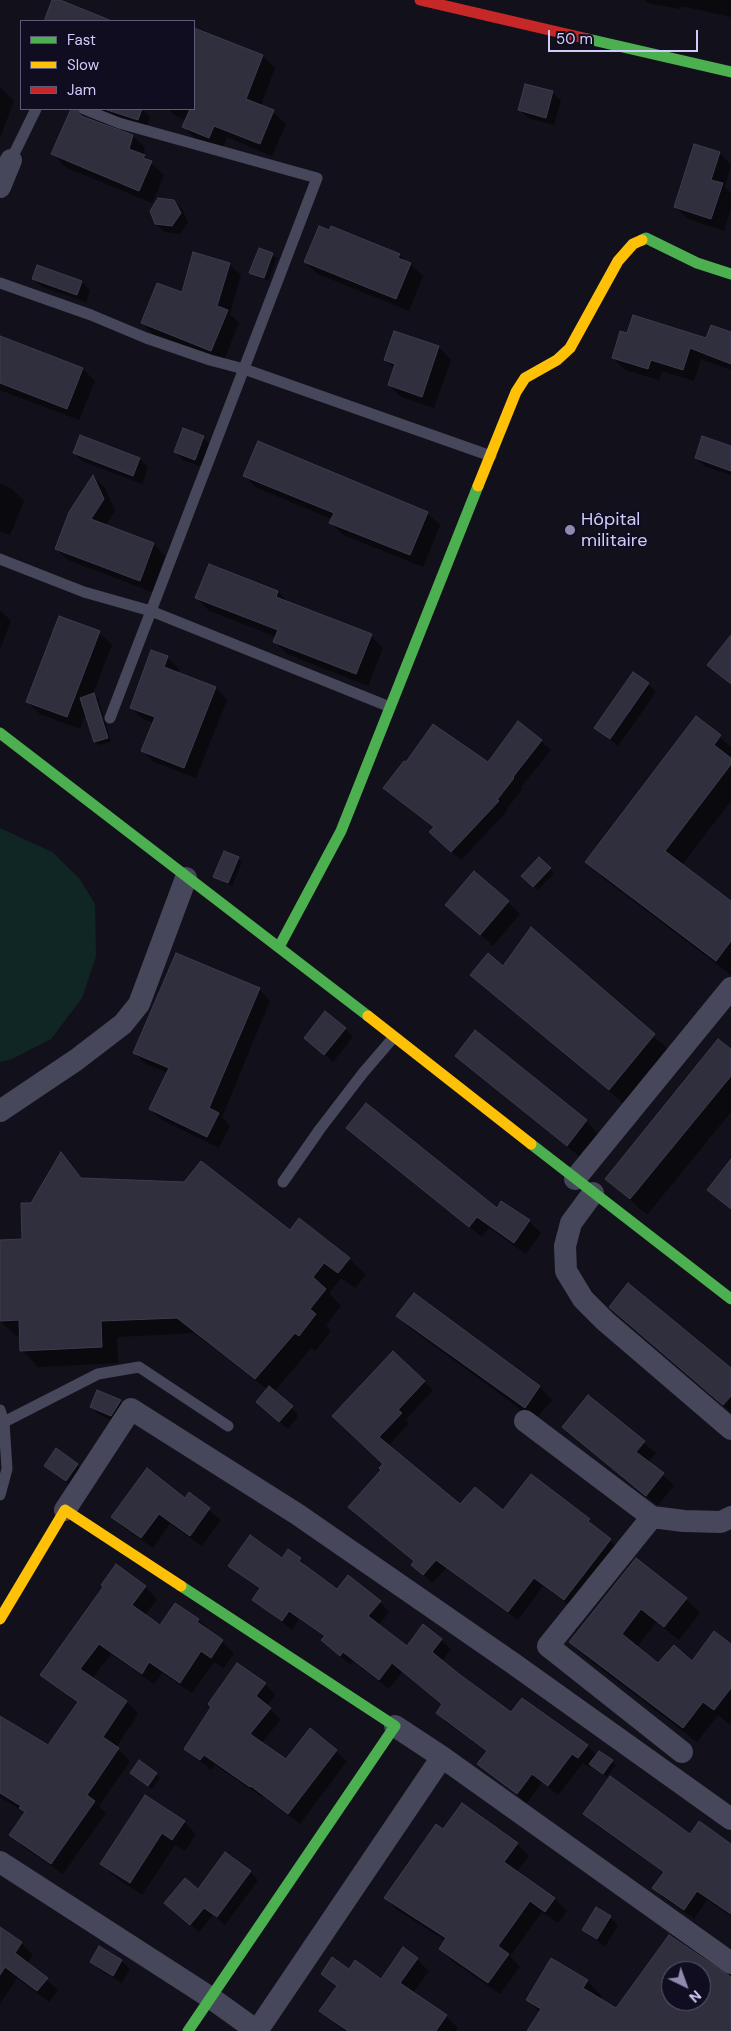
<!DOCTYPE html>
<html>
<head>
<meta charset="utf-8">
<style>
  body { margin:0 }
  #map { position:relative; width:731px; height:2031px; overflow:hidden; background:#12111b; font-family:"DM Sans",sans-serif }
  canvas { display:block }
  .legend { position:absolute; left:20px; top:20px; width:175px; height:90px; box-sizing:border-box; background:#0f0d1f; border:1px solid #5c5a78; margin:0; padding:6px 9px; list-style:none; font-size:15px; color:#d0cdfd }
  .legend li { display:flex; align-items:center; gap:10px; height:25px }
  .legend b { width:25px; border:1px solid #5c5a78 }
  .north { position:absolute; left:661px; top:1961px; width:50px; height:50px; box-sizing:border-box; background:#0f0d1f; border:1px solid #5c5a78; border-radius:50%; rotate:138deg; font-size:14px; font-weight:700; line-height:20px; text-align:center; color:#d0cdfd }
  .north::after { content:''; display:block; margin:auto; width:18px; height:22px; background:#8e8bae; clip-path:polygon(50% 0,100% 100%,50% 72%,0 100%) }
  .scale { position:absolute; left:548px; top:30px; width:150px; height:22px; box-sizing:border-box; border:2px solid #d0cdfd; border-top:0; padding-left:6px; font-size:15px; line-height:18px; white-space:nowrap; color:#d0cdfd; -webkit-text-stroke:4px #0f0d1f; paint-order:stroke }
</style>
</head>
<body>
<div id="map">
<canvas width="731" height="2031"></canvas>
<ul class="legend">
<li><b style="height:6px;background:#4caf50"></b>Fast</li>
<li><b style="height:6px;background:#ffc107"></b>Slow</li>
<li><b style="height:6px;background:#c62828"></b>Jam</li>
</ul>
<div class="north">N</div>
<div class="scale">50 m</div>
</div>
<script>
const g = document.querySelector('canvas').getContext('2d');
g.lineJoin = 'round';
function fillPath(path, color) {
  g.fillStyle = color;
  g.fill(path, 'evenodd');
}
function toPath(rows) {
  const path = new Path2D();
  for (const r of rows) {
    path.moveTo(r[0], r[1]);
    for (let i = 2; i < r.length; i += 2) path.lineTo(r[i], r[i + 1]);
  }
  return path;
}
function strokePath(path, color, width, dash) {
  g.strokeStyle = color;
  g.lineWidth = width;
  g.lineCap = dash ? 'butt' : 'round';
  g.setLineDash(dash || []);
  g.stroke(path);
}
function label(font, color, halo, rows, align = 'center') {
  g.font = font + ' "DM Sans",sans-serif';
  g.lineWidth = 4;
  g.setLineDash([]);
  g.textBaseline = 'middle';
  g.strokeStyle = halo;
  g.fillStyle = color;
  for (const [text, x, y, turn = 0] of rows) {
    g.save();
    g.translate(x, y);
    g.rotate((+turn || 0) * Math.PI / 180);
    g.textAlign = isNaN(turn) ? turn : align;
    if (halo) g.strokeText(text, 0, 0);
    g.fillText(text, 0, 0);
    g.restore();
  }
}
fillPath(toPath([
  [0,828,52,852,79,878,95,904,96,956,82,998,51,1039,12,1059,0,1062]
]), '#102625');
fillPath(toPath([
  [53,0,56,0,114,21,45,21],
  [645,0,731,0,731,17,681,6,680,9,648,3],
  [194,29,263,56,275,68,261,105,273,112,286,124,272,156,227,137,222,150,196,139,184,127,187,121,176,116,168,109,194,109],
  [0,87,14,101,0,138],
  [552,92,561,101,554,125,528,118,519,110],
  [99,109,142,109,150,117,146,128,103,112],
  [133,136,145,148,143,156,164,175,152,203,65,167,53,154],
  [695,145,720,153,731,165,725,187,731,193,731,209,724,231,688,219,675,206],
  [174,201,182,209,188,222,180,234,165,232,156,224],
  [260,250,277,258,268,281,251,273],
  [399,255,423,276,409,311,318,274,305,262],
  [229,264,241,275,230,314,239,323,223,362,154,335,142,323],
  [38,266,82,282,90,290,86,302,42,287,33,279],
  [395,332,439,347,451,360,434,408,401,397,389,385,395,369,385,360],
  [731,333,731,370,701,359,694,381,662,371,659,380,625,370,613,358],
  [0,337,83,369,95,381,79,420,0,390],
  [80,437,140,459,148,467,142,484,82,461,74,453],
  [203,437,211,445,203,467,183,460,175,452],
  [731,448,731,475,704,466,696,458],
  [244,476,427,513,440,525,423,567,343,535,331,523,332,519,257,488],
  [94,477,105,488,115,511,105,526,154,544,165,556,152,592,68,560,56,549],
  [0,484,11,488,24,501,10,535,0,531],
  [209,566,278,592,290,604,371,636,383,648,368,686,287,654,275,642,277,637,209,611,197,598],
  [0,610,11,621,0,649],
  [99,632,112,645,93,694,98,698,111,742,99,745,95,742,86,713,80,729,40,714,28,702],
  [731,637,731,685,709,665],
  [152,652,168,658,179,669,178,673,216,688,227,700,196,778,154,762,143,751,154,723,143,719,131,708],
  [648,684,656,692,618,746,596,728],
  [696,718,731,747,731,762,660,855,662,856,731,766,731,801,682,865,731,903,731,975,603,878,586,861],
  [519,723,551,750,521,787,523,788,506,810,507,811,461,860,440,841,435,828,385,788,489,764],
  [238,858,242,862,232,886,215,877],
  [539,859,554,873,538,890,523,876],
  [508,902,520,914,493,946,447,905],
  [531,929,669,1050,624,1104,472,974,503,968],
  [259,989,270,1001,222,1117,230,1126,219,1148,162,1120,150,1109,168,1073,146,1064,134,1053],
  [345,1029,353,1037,333,1062,306,1038],
  [731,1051,731,1112,647,1215,606,1179],
  [456,1056,586,1121,598,1134,580,1157],
  [347,1128,497,1209,529,1221,541,1233,526,1254,489,1228,482,1237],
  [61,1155,84,1180,290,1232,349,1259,366,1275,355,1288,341,1278,329,1293,341,1306,326,1325,331,1331,315,1351,311,1348,274,1392,297,1413,297,1418,288,1429,266,1410,268,1390,194,1333,117,1337,118,1363,38,1367,22,1350,21,1336,16,1336,0,1321,0,1241,24,1240,32,1204],
  [731,1161,731,1210,709,1190],
  [414,1295,540,1387,552,1400,535,1420,410,1328,398,1316],
  [611,1307,731,1370,731,1412,627,1323],
  [424,1382,433,1390,406,1419,409,1423,388,1446,460,1506,503,1512,531,1475,589,1520,619,1549,573,1608,543,1586,518,1620,446,1568,432,1583,422,1573,415,1562,359,1515,385,1464,342,1425],
  [97,1392,120,1401,128,1410,119,1423,100,1415,91,1407],
  [588,1397,656,1453,648,1462,674,1485,658,1506,564,1427],
  [77,1465,86,1473,75,1489,45,1466],
  [189,1494,221,1520,202,1546,170,1524,153,1548,124,1528,113,1517,185,1500],
  [300,1559,309,1570,338,1590,380,1602,389,1612,378,1626,407,1648,424,1626,451,1649,442,1661,512,1713,522,1700,588,1746,597,1755,599,1752,616,1765,607,1777,591,1764,589,1767,583,1763,558,1795,542,1782,527,1803,479,1764,488,1752,447,1723,437,1713,443,1705,402,1672,389,1689,353,1661,350,1665,323,1640,325,1637,299,1619,292,1630,253,1600,260,1590,230,1566],
  [636,1560,686,1599,700,1613,679,1640,656,1622,637,1647,659,1665,692,1662,731,1645,731,1721,729,1724,718,1715,697,1742,584,1656,570,1642],
  [145,1587,157,1599,145,1615,160,1626,198,1620,234,1653,224,1668,214,1662,192,1693,162,1673,154,1684,111,1654,92,1679,127,1702,138,1714,116,1748,130,1761,99,1806,106,1813,63,1874,22,1846,11,1834,26,1813,0,1797,0,1717,48,1747,78,1704,42,1674],
  [265,1684,275,1695,267,1707,281,1719,261,1744,286,1761,310,1730,347,1761,300,1824,263,1796,262,1797,215,1765,211,1770,185,1749],
  [140,1762,160,1778,152,1789,132,1773],
  [585,1814,731,1845,731,1916,707,1900,694,1919,664,1898,654,1888,664,1873,595,1824],
  [184,1822,196,1834,185,1851,175,1845,142,1895,114,1876,102,1864],
  [443,1831,517,1844,529,1856,517,1872,555,1899,567,1911,558,1923,542,1912,510,1956,520,1967,500,1994,452,1961,440,1948,446,1941,397,1910,385,1898],
  [250,1872,258,1880,225,1925,213,1915,199,1932,174,1911,198,1891],
  [610,1917,618,1925,605,1947,584,1930],
  [0,1929,21,1943,33,1955,27,1964,58,1990,49,2002,17,1978,0,2004],
  [670,1937,731,1979,731,2031,528,2031,540,2012,527,2000,552,1960,587,1981,602,1996,600,1999,617,2010],
  [671,1971,701,1971,701,2001,671,2001],
  [417,1959,429,1971,413,1993,446,2016,458,2028,456,2031,345,2031,321,2011,337,1988,322,1974,349,1971,382,1981],
  [121,1961,130,1969,122,1983,100,1970,92,1962]
]), '#0007');
const building = toPath([
  [52,0,60,0,112,21,44,21,52,0],
  [194,28,263,55,246,99,274,110,260,144,214,126,209,138,182,127,190,109,194,109,194,28],
  [525,84,553,91,546,118,518,110,525,84],
  [71,109,77,109,81,116,133,135,129,149,145,155,143,158,152,161,139,191,51,154,71,109],
  [104,109,142,109,138,120,104,109],
  [694,144,720,152,711,180,723,183,711,219,674,207,694,144],
  [158,198,174,200,181,213,172,226,155,224,150,211,158,198],
  [319,226,329,230,331,226,400,254,398,258,411,263,396,299,304,262,319,226],
  [259,248,273,253,264,278,249,273,259,248],
  [193,252,230,263,217,306,228,310,211,351,141,323,157,283,182,292,193,252],
  [37,265,82,281,77,295,32,279,37,265],
  [633,315,706,338,711,325,731,332,731,364,690,348,683,370,651,360,648,369,612,358,620,331,627,333,633,315],
  [394,331,439,346,422,397,388,385,395,364,384,360,394,331],
  [0,336,83,368,67,409,0,383,0,336],
  [183,428,204,436,195,460,174,452,183,428],
  [80,435,140,458,133,476,73,453,80,435],
  [702,436,731,446,731,471,695,458,702,436],
  [258,441,428,512,410,555,329,523,334,513,243,476,258,441],
  [93,475,104,499,91,519,154,543,140,581,55,549,69,512,93,475],
  [209,564,278,591,276,597,372,634,356,674,273,642,278,630,195,598,209,564],
  [59,616,100,631,67,717,26,702,59,616],
  [731,635,731,684,707,665,731,635],
  [151,650,168,656,164,667,216,687,184,768,141,751,155,717,130,708,151,650],
  [633,672,649,683,610,739,594,728,633,672],
  [94,693,108,738,94,742,80,698,94,693],
  [696,716,721,735,714,745,731,758,731,764,665,851,731,901,731,941,716,961,585,862,696,716],
  [518,721,542,740,513,777,514,778,497,800,499,801,451,852,429,832,434,827,383,788,404,761,406,762,433,724,488,762,518,721],
  [224,851,239,857,228,883,213,877,224,851],
  [539,857,551,868,533,887,521,876,539,857],
  [474,871,509,901,480,935,445,905,474,871],
  [531,927,655,1034,609,1090,470,975,488,953,503,966,531,927],
  [176,953,260,988,209,1108,219,1113,207,1137,149,1109,169,1068,133,1053,176,953],
  [325,1011,346,1028,324,1055,304,1038,325,1011],
  [475,1030,587,1120,567,1146,455,1056,475,1030],
  [718,1039,731,1049,731,1076,630,1199,605,1179,718,1039],
  [366,1103,497,1208,501,1201,530,1220,514,1243,477,1217,469,1227,346,1128,366,1103],
  [61,1152,81,1178,184,1182,201,1161,290,1230,299,1218,350,1258,338,1273,324,1263,313,1277,326,1289,310,1309,316,1314,299,1336,295,1333,255,1379,177,1318,101,1321,102,1347,20,1351,19,1320,0,1321,0,1240,22,1239,21,1203,31,1203,61,1152],
  [731,1159,731,1209,707,1190,731,1159],
  [628,1283,731,1368,731,1396,723,1405,609,1307,628,1283],
  [414,1293,540,1386,525,1408,396,1316,414,1293],
  [393,1351,425,1381,398,1410,402,1413,379,1437,460,1504,475,1487,503,1510,531,1474,590,1519,588,1521,611,1539,564,1600,534,1578,508,1612,436,1560,423,1575,411,1565,414,1561,348,1507,381,1470,379,1468,383,1464,332,1416,393,1351],
  [269,1386,293,1406,279,1422,256,1402,269,1386],
  [97,1390,121,1400,111,1416,90,1407,97,1390],
  [588,1395,645,1441,636,1452,664,1473,646,1496,562,1427,588,1395],
  [56,1448,78,1464,66,1481,44,1466,56,1448],
  [147,1468,185,1498,189,1492,210,1508,190,1536,159,1514,141,1538,111,1517,147,1468],
  [250,1535,282,1558,288,1549,301,1558,299,1561,337,1589,348,1575,381,1601,368,1616,407,1646,423,1624,442,1639,432,1652,459,1674,511,1712,522,1698,588,1745,578,1758,572,1754,548,1786,532,1774,517,1794,477,1764,487,1751,436,1713,442,1704,392,1663,379,1680,343,1652,340,1656,321,1640,325,1636,289,1611,282,1621,252,1600,260,1588,228,1566,250,1535],
  [636,1558,687,1598,664,1627,641,1609,622,1634,658,1663,674,1645,692,1661,714,1631,731,1644,731,1688,714,1710,703,1702,683,1728,569,1642,636,1558],
  [116,1564,146,1586,132,1605,160,1625,175,1603,199,1619,197,1622,223,1640,211,1658,201,1651,180,1683,149,1662,142,1674,99,1644,80,1669,127,1701,103,1737,119,1748,87,1795,95,1801,51,1864,9,1835,25,1812,19,1808,21,1806,0,1793,0,1716,48,1745,78,1702,40,1675,103,1587,101,1585,116,1564],
  [237,1663,266,1683,256,1696,271,1708,250,1734,286,1759,310,1728,337,1750,288,1814,251,1786,250,1787,204,1755,200,1760,184,1749,211,1707,208,1704,237,1663],
  [599,1751,613,1760,603,1774,589,1764,599,1751],
  [139,1760,157,1773,148,1786,130,1773,139,1760],
  [610,1776,690,1834,699,1821,731,1844,731,1914,697,1891,684,1910,652,1888,664,1872,583,1814,610,1776],
  [145,1795,185,1821,172,1840,162,1833,130,1883,100,1864,145,1795],
  [462,1803,518,1843,504,1862,555,1898,545,1912,530,1901,498,1946,509,1954,488,1983,439,1949,446,1938,384,1898,436,1824,443,1829,462,1803],
  [225,1852,251,1871,217,1917,204,1908,190,1925,164,1903,185,1878,198,1889,225,1852],
  [596,1907,611,1916,597,1939,582,1930,596,1907],
  [0,1927,22,1942,15,1953,48,1978,37,1991,5,1967,0,1975,0,1927],
  [669,1935,731,1977,731,2031,527,2031,541,2009,526,2000,551,1958,588,1980,583,1988,616,2008,669,1935],
  [671,1971,701,1971,701,2001,671,2001,671,1971],
  [99,1946,122,1960,113,1976,90,1962,99,1946],
  [403,1947,418,1958,400,1983,447,2015,436,2031,348,2031,319,2011,337,1986,321,1974,332,1957,349,1969,355,1960,381,1979,403,1947]
]);
fillPath(building, '#302f3d');
strokePath(building, '#3e3b4f', 1);
strokePath(toPath([
  [84,109,119,123,317,178,110,718],
  [11,160,36,109],
  [0,283,91,315,146,338,210,360,244,369,491,456],
  [0,559,84,592,151,611,390,707],
  [283,1182,320,1129,363,1073,393,1038],
  [0,1410,4,1422,7,1469,0,1495],
  [4,1422,98,1374,139,1367,228,1426]
]), '#47475c', 11);
strokePath(toPath([
  [0,187,11,160],
  [0,1111,76,1060,123,1024,139,1004,186,878],
  [575,1179,731,988],
  [593,1193,571,1223,565,1246,566,1271,583,1299,605,1321,731,1429],
  [525,1421,652,1517,684,1521,721,1522,731,1517],
  [65,1510,131,1409,297,1514,514,1664,731,1819],
  [652,1517,548,1646,682,1752],
  [395,1726,442,1757],
  [0,1862,211,1998,257,2031],
  [257,2031,442,1757,731,1963]
]), '#47475c', 22);
strokePath(toPath([
  [588,39,731,72],
  [642,240,646,238,697,263,731,274],
  [0,733,368,1016],
  [279,947,341,831,478,486],
  [531,1144,731,1299],
  [181,1586,395,1726,188,2031]
]), '#4caf50', 11);
strokePath(toPath([
  [478,486,516,392,525,378,557,360,570,348,618,261,633,244,642,240],
  [368,1016,531,1144],
  [0,1619,65,1510,181,1586]
]), '#ffc107', 11);
strokePath(toPath([
  [420,0,588,39]
]), '#c62828', 11);
for (const [x, y, r, color] of [
  [570,530,6,"#8e8bae"]
]) {
  const dot = new Path2D();
  dot.arc(x, y, r, 0, 2 * Math.PI);
  g.fillStyle = color;
  g.fill(dot);
  strokePath(dot, '#0f0d1f', 2);
}
label('18px', '#d0cdfd', '#0f0d1f', [
  ["Hôpital",581,520],
  ["militaire",581,541]
], 'left');
</script>
</body>
</html>
